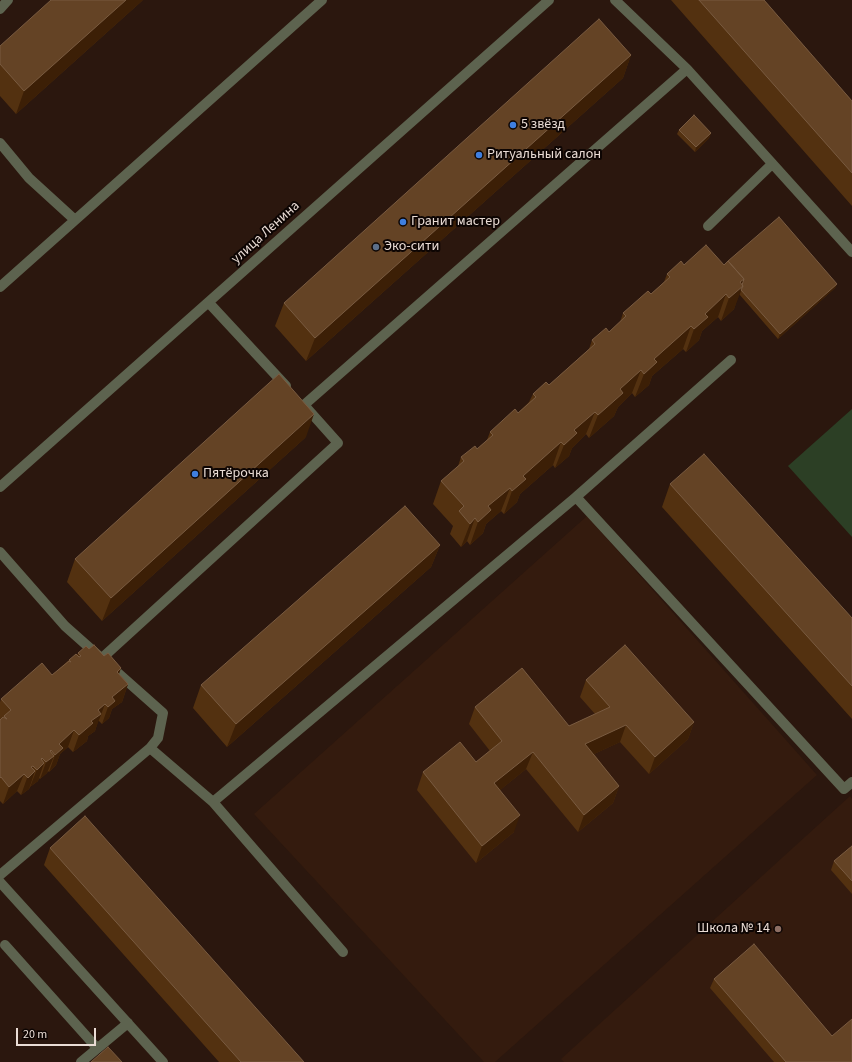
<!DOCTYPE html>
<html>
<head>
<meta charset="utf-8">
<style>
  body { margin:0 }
  #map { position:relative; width:852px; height:1062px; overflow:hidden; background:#2b170e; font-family:"Source Sans 3",sans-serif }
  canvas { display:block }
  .scale { position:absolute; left:16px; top:1028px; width:80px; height:18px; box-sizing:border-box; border:2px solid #eadcd5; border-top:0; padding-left:5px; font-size:12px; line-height:14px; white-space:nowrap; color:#eadcd5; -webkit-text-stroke:3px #0d0503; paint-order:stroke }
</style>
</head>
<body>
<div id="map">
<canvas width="852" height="1062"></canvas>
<div class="scale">20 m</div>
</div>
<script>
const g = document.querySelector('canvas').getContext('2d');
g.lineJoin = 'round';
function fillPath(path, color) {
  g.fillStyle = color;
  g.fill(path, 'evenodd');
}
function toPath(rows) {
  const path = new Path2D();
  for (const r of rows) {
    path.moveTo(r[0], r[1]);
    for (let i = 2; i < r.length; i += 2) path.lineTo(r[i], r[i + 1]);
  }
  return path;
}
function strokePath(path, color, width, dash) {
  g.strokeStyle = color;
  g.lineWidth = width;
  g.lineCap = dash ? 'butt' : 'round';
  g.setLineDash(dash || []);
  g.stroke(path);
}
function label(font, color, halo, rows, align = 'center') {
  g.font = font + ' "Source Sans 3",sans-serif';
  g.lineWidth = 4;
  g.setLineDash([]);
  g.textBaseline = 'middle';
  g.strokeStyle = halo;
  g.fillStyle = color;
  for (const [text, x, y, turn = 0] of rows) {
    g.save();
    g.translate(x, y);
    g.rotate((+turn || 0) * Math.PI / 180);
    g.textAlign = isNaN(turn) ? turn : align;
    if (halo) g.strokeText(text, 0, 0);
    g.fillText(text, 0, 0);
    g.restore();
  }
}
fillPath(toPath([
  [587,516,817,775,495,1062,484,1062,254,814],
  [850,796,852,799,852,1062,564,1062,561,1059]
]), '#341b0e');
fillPath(toPath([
  [852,409,852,537,788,466]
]), '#2c3f25');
strokePath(toPath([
  [0,9,8,0],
  [687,69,852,252],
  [0,143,29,178,75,220],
  [708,226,772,164],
  [0,287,322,0],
  [209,303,286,386],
  [304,405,687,69,615,0],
  [0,487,549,0],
  [576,497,731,360],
  [0,552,65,626,163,713,158,738,150,748],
  [101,659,338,443,305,406],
  [213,802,343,952],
  [0,875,150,748,213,802,576,497,844,789,852,782],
  [0,882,163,1062],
  [5,945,97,1048],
  [81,1062,128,1023]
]), '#5d634f', 10);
fillPath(toPath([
  [143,0,16,114,0,96,0,46],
  [671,0,764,0,852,101,852,206],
  [631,55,623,78,306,361,275,326,284,303],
  [679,130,711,133,709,138,695,152,677,134],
  [684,265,724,265,837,284,835,288,778,339,739,294,734,309,721,321,718,317,702,331,699,340,686,352,683,349,652,376,649,385,635,397,632,393,618,407,614,416,589,438,586,434,572,448,569,456,555,468,553,465,520,494,517,502,504,514,501,511,486,524,483,533,470,545,467,541,461,547,450,534,453,526,433,504,441,481,458,466,461,457,477,449,487,440,490,432,518,413,529,402,533,394,549,385,589,349,592,340,609,332,620,322,623,313,651,294,664,282,667,274],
  [306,437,102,621,67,582,75,559],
  [670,484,852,618,852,719,662,507],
  [440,545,431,567,227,747,193,708,201,685],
  [89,649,119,674,128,684,122,702,112,709,109,718,102,724,99,721,98,721,95,731,88,736,87,741,73,752,68,747,60,754,56,765,49,772,48,771,47,773,40,779,39,778,38,781,30,787,29,789,21,795,17,791,3,804,0,801,0,702,1,699,52,675,69,660,77,655,78,653],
  [586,680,694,722,688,739,649,774,620,742,594,754,619,786,613,803,578,832,526,769,500,790,514,832,476,863,417,790,423,772,476,762,490,751,469,724,475,707,569,726,595,714,580,697],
  [852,846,852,894,831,870,834,861],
  [50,848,304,1062,219,1062,44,865],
  [714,979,832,1036,852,1062,774,1062,710,988]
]), '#533110');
fillPath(toPath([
  [126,0,143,0,16,114,24,91],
  [631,55,623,78,306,361,315,338],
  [711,133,709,138,695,152,696,147],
  [744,279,743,286,734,309,721,321,729,298,740,282],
  [837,284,835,288,778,339,780,334],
  [726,294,718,317,702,331,699,340,686,352,694,329,705,314],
  [691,326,683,349,652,376,649,385,635,397,644,374,654,359],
  [641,370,632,393,618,407,614,416,589,438,598,415,620,389],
  [595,412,586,434,572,448,569,456,555,468,564,445,574,430],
  [314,414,306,437,102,621,111,598],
  [561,442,553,465,520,494,517,502,504,514,512,491,523,476],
  [510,488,501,511,486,524,483,533,470,545,478,522,488,506],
  [475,518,467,541,461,547,470,524],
  [440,545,431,567,227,747,236,724],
  [121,668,115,686,117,672],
  [128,684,122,702,112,709,109,718,102,724,108,707,112,697],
  [105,704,95,731,88,736,87,741,73,752,79,735,91,721,98,710],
  [694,722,688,739,649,774,655,757],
  [626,725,620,742,579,761,585,744],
  [74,730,68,747,60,754,56,765,49,772,59,744],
  [51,750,47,761,54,756,47,773,40,779,50,751],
  [533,752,526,769,488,800,494,783],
  [42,758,38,769,44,763,38,781,30,787,41,759],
  [33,766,29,777,35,771,29,789,21,795,31,767],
  [24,774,17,791,3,804,9,787],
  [619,786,613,803,578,832,584,815],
  [520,815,514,832,476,863,482,846]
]), '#3c1f06');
const building = toPath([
  [51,0,126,0,24,91,0,64,0,46,51,0],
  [699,0,764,0,852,101,852,173,699,0],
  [599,19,631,55,315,338,284,303,599,19],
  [694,115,711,133,696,147,679,130,694,115],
  [779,217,837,284,780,334,741,290,743,286,742,285,744,279,728,261,779,217],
  [706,245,724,265,728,261,744,279,740,282,743,286,729,298,726,294,705,314,708,317,694,329,691,326,654,359,657,362,644,374,641,370,620,389,623,393,598,415,595,412,574,430,577,433,564,445,561,442,523,476,526,479,512,491,510,488,488,506,491,510,478,522,475,518,470,524,459,511,464,506,441,481,464,461,461,457,475,446,477,449,493,435,490,432,515,409,518,413,536,397,533,394,546,382,549,385,595,344,592,340,606,328,609,332,626,316,623,313,648,291,651,294,670,277,667,274,681,261,684,265,706,245],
  [279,374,314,414,111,598,75,559,279,374],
  [704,454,852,618,852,686,670,484,704,454],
  [405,506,440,545,236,724,201,685,405,506],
  [94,645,104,656,108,653,121,668,117,672,128,684,112,697,115,701,108,707,105,704,98,710,101,714,91,721,93,723,79,735,74,730,59,744,63,748,55,755,51,750,50,751,54,756,46,762,42,758,41,759,44,763,37,770,33,766,31,767,35,771,28,778,24,774,9,787,1,777,0,778,0,720,3,717,7,719,4,716,11,710,1,699,42,663,52,675,69,661,71,662,69,660,76,654,79,657,81,656,78,653,86,646,89,649,94,645],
  [625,645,694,722,655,757,626,725,585,744,619,786,584,815,533,752,494,783,520,815,482,846,423,772,460,742,476,762,502,741,475,707,522,668,569,726,610,707,586,680,625,645],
  [85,816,304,1062,241,1062,50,848,85,816],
  [852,846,852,881,834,861,852,846],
  [754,944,832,1036,852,1019,852,1062,786,1062,714,979,754,944],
  [108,1047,122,1062,91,1062,108,1047]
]);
fillPath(building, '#644325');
strokePath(building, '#795b41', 1);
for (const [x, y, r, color] of [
  [513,125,4,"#3f7fe0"],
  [479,155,4,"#3f7fe0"],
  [403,222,4,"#3f7fe0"],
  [376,247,4,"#5c6f8a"],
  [195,474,4,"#3f7fe0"],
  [778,929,4,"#8d6e63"]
]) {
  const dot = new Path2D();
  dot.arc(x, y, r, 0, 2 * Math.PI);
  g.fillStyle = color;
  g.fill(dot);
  strokePath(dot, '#0d0503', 1.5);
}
label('14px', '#eadcd5', '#0d0503', [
  ["5 звёзд",521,125],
  ["Ритуальный салон",487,155],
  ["Гранит мастер",411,222],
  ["Эко-сити",384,247],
  ["Пятёрочка",203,474],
  ["Школа № 14",770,929,"right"]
], 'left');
label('14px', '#eadcd5', '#0d0503', [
  ["улица Ленина",266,233,-42]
]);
</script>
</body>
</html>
